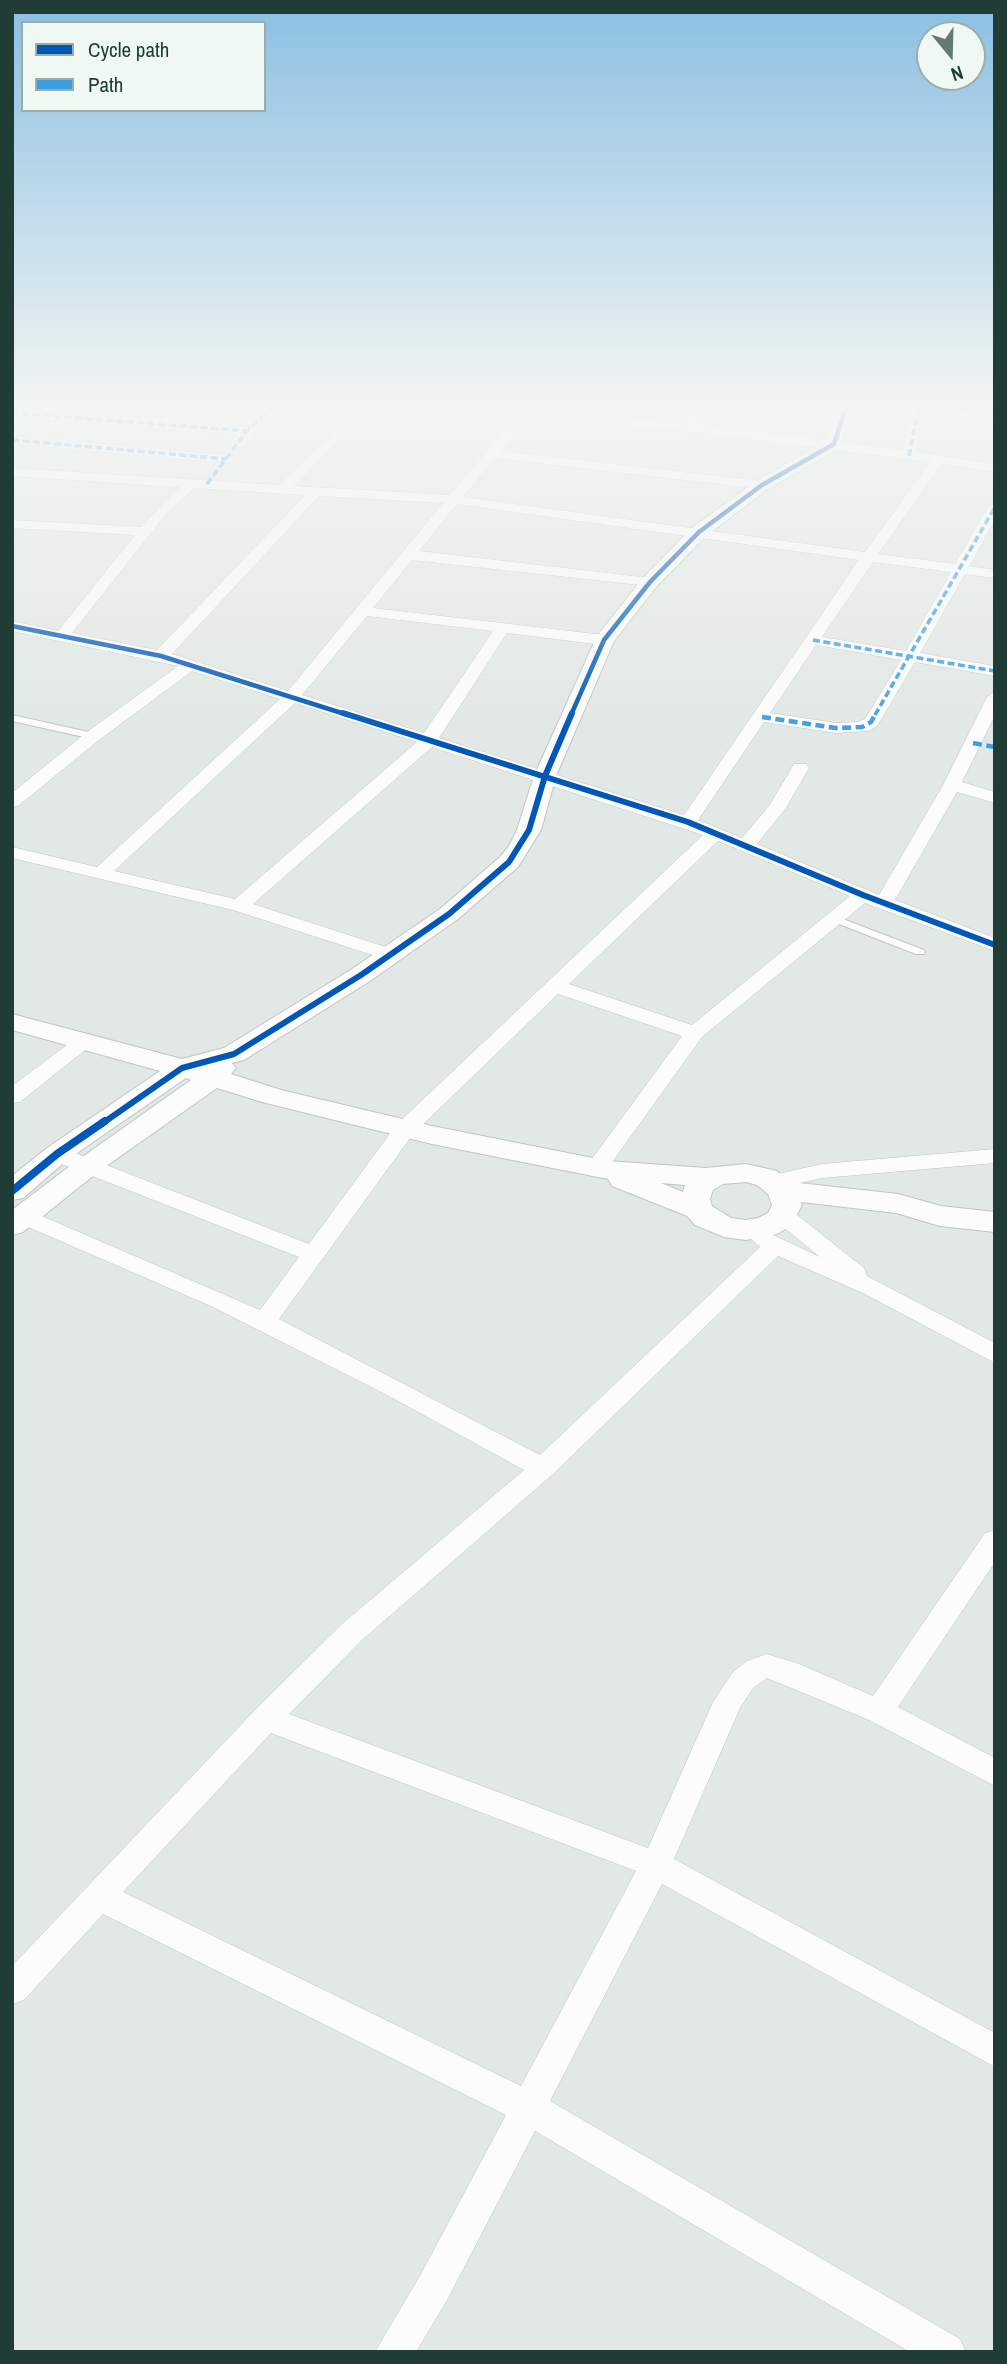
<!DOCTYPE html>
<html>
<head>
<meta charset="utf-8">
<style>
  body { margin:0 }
  #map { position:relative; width:1007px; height:2364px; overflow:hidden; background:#e2e8e5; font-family:"Archivo Narrow",sans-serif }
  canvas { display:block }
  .frame { position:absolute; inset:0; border:14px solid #1f3d35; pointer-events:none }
  .legend { position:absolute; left:21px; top:21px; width:245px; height:91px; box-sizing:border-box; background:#f0f8f4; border:2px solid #9cada8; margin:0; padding:9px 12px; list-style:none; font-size:21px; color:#1f3d35 }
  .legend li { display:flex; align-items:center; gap:14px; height:35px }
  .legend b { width:35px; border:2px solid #9cada8 }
  .north { position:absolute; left:916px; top:21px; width:70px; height:70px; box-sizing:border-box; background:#f0f8f4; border:2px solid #9cada8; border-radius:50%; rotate:161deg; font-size:19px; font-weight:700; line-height:28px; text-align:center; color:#1f3d35 }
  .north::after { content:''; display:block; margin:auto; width:24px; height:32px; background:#637973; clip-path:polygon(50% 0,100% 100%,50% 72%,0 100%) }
</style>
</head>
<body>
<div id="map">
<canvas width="1007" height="2364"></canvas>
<div class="frame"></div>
<ul class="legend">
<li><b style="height:9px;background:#0057b8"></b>Cycle path</li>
<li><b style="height:9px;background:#3c9ee2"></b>Path</li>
</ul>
<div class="north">N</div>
</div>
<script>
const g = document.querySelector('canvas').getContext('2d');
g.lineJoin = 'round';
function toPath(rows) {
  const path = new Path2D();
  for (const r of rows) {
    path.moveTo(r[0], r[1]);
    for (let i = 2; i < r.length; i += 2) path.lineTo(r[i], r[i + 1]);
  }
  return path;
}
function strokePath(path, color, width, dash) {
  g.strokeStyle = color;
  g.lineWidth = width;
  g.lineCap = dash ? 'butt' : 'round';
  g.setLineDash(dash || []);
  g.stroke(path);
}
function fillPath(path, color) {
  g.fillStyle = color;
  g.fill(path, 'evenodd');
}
const service = toPath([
  [12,715,93,733,98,736,93,739,12,721,12,715],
  [835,916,924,950,925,952,924,954,916,954,831,921,830,919,835,916]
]);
const minor = toPath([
  [269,404,283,404,242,447,237,448,230,444,238,434,12,417,12,409,244,427,269,404],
  [362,404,375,404,294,486,450,495,516,416,430,408,424,404,475,404,522,408,525,404,538,404,534,409,682,423,689,404,701,404,695,424,903,450,913,404,995,408,995,416,924,411,916,452,995,464,995,472,942,464,878,554,955,564,988,507,995,503,995,520,969,566,995,570,995,578,965,574,920,653,995,666,995,676,915,662,877,726,868,731,836,733,764,722,698,820,742,838,769,806,794,764,806,764,809,768,786,808,757,844,879,895,943,785,987,697,995,692,995,715,962,782,995,792,995,803,957,792,895,900,995,938,995,951,865,903,702,1037,605,1172,597,1174,589,1172,586,1167,682,1036,558,994,413,1134,279,1319,540,1455,760,1247,751,1239,755,1234,763,1231,771,1234,820,1257,775,1220,771,1215,775,1210,783,1208,791,1210,864,1268,867,1276,995,1343,995,1363,863,1293,778,1256,552,1475,362,1640,289,1714,648,1848,713,1702,733,1672,747,1661,767,1654,799,1664,873,1696,985,1533,995,1530,995,1562,898,1707,995,1758,995,1786,869,1720,767,1678,753,1688,740,1708,674,1859,995,2033,995,2067,662,1884,550,2101,960,2339,966,2352,910,2352,535,2131,447,2300,416,2352,375,2352,421,2274,506,2115,103,1914,24,2000,12,2004,12,1966,256,1709,342,1624,524,1470,389,1396,211,1306,14,1221,14,1211,22,1209,30,1211,260,1310,299,1257,49,1159,46,1154,49,1149,65,1149,309,1244,397,1124,703,835,432,747,253,904,398,951,401,955,398,959,391,961,233,910,12,858,12,847,97,867,280,699,192,671,99,740,18,806,12,807,12,793,87,732,178,666,12,631,12,621,58,631,135,535,12,528,12,520,141,527,179,487,12,476,12,468,279,485,362,404],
  [528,417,687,431,930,462,865,552,463,497,495,458,762,489,769,485,762,481,501,451,528,417],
  [194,488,305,495,157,650,72,633,166,514,194,488],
  [319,496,443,503,288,691,172,654,319,496],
  [457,504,859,560,684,815,439,738,507,633,604,645,612,640,604,635,373,608,412,560,650,586,657,582,650,578,419,551,457,504],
  [873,562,951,572,906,651,822,637,873,562],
  [367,616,493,631,424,733,302,695,367,616],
  [816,645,901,660,865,719,858,722,836,723,770,713,816,645],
  [295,703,417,742,235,899,114,871,295,703],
  [718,841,850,896,692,1025,569,984,718,841],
  [271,1733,636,1871,521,2086,123,1892,271,1733],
  [12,436,227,455,234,459,227,463,12,444,12,436],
  [83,1036,90,1038,93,1042,90,1046,20,1102,12,1103,12,1086,76,1038,83,1036],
  [995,1149,995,1163,822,1178,773,1189,765,1187,762,1182,765,1177,822,1164,995,1149]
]);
const tertiary = toPath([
  [839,404,855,404,840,448,768,489,706,536,657,586,614,641,556,776,541,830,518,867,458,919,370,981,244,1060,232,1063,236,1068,231,1074,281,1090,432,1126,608,1161,706,1168,746,1164,777,1171,790,1182,898,1194,941,1206,995,1212,995,1232,940,1226,896,1213,801,1202,802,1205,791,1226,777,1234,746,1240,724,1237,695,1225,687,1216,612,1186,608,1179,432,1144,262,1102,217,1088,98,1172,23,1232,12,1235,12,1210,78,1160,191,1080,186,1078,67,1160,23,1198,12,1200,12,1176,47,1148,160,1071,12,1030,12,1014,182,1059,224,1048,352,969,440,909,500,857,509,846,517,830,534,776,597,636,643,578,692,528,756,481,826,441,839,404],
  [746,1182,757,1185,768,1194,772,1205,768,1213,758,1218,746,1220,731,1218,712,1206,710,1199,713,1190,723,1184,746,1182],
  [661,1183,685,1185,683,1192,661,1183]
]);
strokePath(service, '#bfc5c2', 2);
strokePath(minor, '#bfc5c2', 1);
strokePath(tertiary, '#bfc5c2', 2);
fillPath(service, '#fbfcfb');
fillPath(minor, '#fbfcfb');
fillPath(tertiary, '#fbfcfb');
strokePath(toPath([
  [918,407,995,412],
  [12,413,247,431],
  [12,440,227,459],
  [909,456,919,404],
  [207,484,247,431,277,404],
  [813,640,995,671],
  [875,715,995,507]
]), '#3c9ee2', 3.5, [7, 3.5]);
strokePath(toPath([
  [762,717,836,728,862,727,871,722,876,713],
  [973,743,995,747]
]), '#3c9ee2', 4.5, [9, 4.5]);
strokePath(toPath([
  [12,626,161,656,348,715],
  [571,715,604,640,650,582,699,532,762,485,834,444,847,404]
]), '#0057b8', 4.5);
strokePath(toPath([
  [343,713,688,822,863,895,995,945],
  [103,1123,182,1068,234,1054,361,975,449,914,509,862,529,830,545,776,572,713]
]), '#0057b8', 6);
strokePath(toPath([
  [12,1191,57,1154,105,1121]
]), '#0057b8', 8);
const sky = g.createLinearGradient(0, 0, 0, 735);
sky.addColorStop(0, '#8bbfe2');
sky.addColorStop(0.55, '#f2f5f3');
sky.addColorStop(1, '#f2f5f300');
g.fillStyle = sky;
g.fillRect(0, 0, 1007, 735);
</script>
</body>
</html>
